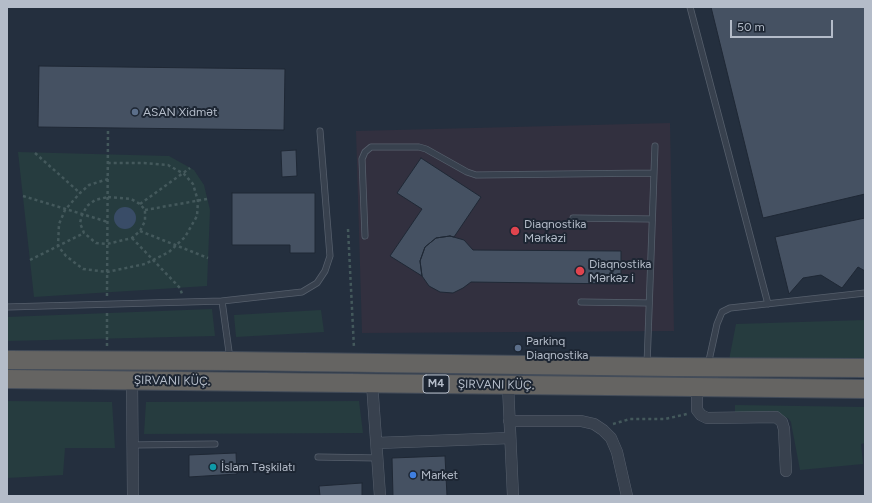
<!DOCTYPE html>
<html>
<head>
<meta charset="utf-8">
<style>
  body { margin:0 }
  #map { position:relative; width:872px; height:503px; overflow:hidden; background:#242f3e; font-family:Figtree,sans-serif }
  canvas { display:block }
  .frame { position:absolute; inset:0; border:8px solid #b4bcc9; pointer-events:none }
  .scale { position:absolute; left:730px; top:20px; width:103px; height:18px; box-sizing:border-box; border:2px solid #b4bcc9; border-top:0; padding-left:5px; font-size:12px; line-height:14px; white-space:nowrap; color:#b4bcc9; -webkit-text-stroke:3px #1d2633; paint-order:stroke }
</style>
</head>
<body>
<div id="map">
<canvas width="872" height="503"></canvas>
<div class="frame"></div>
<div class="scale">50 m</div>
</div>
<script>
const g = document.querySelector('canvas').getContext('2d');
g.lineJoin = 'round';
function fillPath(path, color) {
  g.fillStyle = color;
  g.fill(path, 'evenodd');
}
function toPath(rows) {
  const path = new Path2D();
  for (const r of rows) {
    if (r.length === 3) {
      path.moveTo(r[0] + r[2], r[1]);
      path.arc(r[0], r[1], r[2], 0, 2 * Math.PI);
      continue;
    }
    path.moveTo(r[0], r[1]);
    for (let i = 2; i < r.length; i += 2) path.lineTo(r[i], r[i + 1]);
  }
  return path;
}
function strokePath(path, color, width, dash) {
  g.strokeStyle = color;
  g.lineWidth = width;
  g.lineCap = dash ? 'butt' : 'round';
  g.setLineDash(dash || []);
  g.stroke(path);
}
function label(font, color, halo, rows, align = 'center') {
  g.font = font + ' Figtree,sans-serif';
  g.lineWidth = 4;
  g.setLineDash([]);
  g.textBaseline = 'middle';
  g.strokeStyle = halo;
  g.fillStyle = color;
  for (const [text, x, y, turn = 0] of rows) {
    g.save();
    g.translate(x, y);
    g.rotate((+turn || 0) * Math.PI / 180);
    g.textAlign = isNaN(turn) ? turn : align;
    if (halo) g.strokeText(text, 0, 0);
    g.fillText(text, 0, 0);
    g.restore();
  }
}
fillPath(toPath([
  [670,123,674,331,362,333,356,131]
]), '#32303f');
fillPath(toPath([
  [18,152,169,156,194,170,204,185,210,210,207,286,34,297],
  [212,309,215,336,7,341,7,317],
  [321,310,324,332,236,337,234,315],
  [865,320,865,358,729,360,736,324],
  [7,401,112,402,115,448,65,448,63,475,7,478],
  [359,401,363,433,144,434,146,402],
  [735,405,865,407,865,443,861,444,863,464,800,470,792,428,791,422,788,418,780,416,735,414]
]), '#263c3f');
fillPath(toPath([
  [125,218,11]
]), '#394c67');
const building = toPath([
  [711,7,865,7,865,194,763,218,711,7],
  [39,66,285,69,284,130,38,127,39,66],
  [296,150,297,176,282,177,281,151,296,150],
  [421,158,481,197,454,237,450,236,436,238,425,247,420,261,422,276,390,256,422,209,397,193,421,158],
  [232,193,315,193,315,253,290,253,290,245,232,245,232,193],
  [865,218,865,271,858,267,842,288,821,275,803,278,789,294,775,237,865,218],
  [450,236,464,240,473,250,621,251,621,284,471,282,463,288,453,293,440,292,429,286,422,276,420,261,425,247,436,238,450,236],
  [236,453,237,474,189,477,189,455,236,453],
  [445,456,447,496,393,496,392,458,445,456],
  [362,483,362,496,320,496,319,486,362,483]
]);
fillPath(building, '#455162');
strokePath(building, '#1f2835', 1);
const service = toPath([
  [690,7,768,304],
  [573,218,652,219],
  [365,236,362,159,365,152,371,147,419,147,426,149,467,172,476,175,654,173],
  [222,301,302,292,317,283,325,271,330,256,320,131],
  [581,302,649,303],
  [7,307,222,301,230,359],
  [647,365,655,146],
  [708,365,717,324,722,312,730,308,865,293],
  [132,445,215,444],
  [318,457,378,458]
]);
const minor = toPath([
  [132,381,133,496],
  [372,383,380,496],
  [508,385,513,496],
  [697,387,697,410,701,415,707,418,776,417,782,422,784,429,786,471],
  [509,421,581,421,594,424,603,430,611,438,617,452,627,496],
  [377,443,510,438]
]);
const trunk = toPath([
  [7,360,230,361,673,367,865,368],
  [7,379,865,389]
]);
strokePath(service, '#565f6c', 7);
strokePath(minor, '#565f6c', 12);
strokePath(trunk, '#434c59', 20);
strokePath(toPath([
  [35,153,80,193],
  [108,179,89,185,80,193,65,210,59,224,58,246,66,256,83,269,107,272,145,264,169,252,185,237,197,216,198,201,193,184,184,174,168,165,144,163,108,163],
  [23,196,108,222],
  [108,197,131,199,140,204,145,210,145,221,140,231,132,238,107,244,96,243,84,233,80,223,82,215,87,206,95,200,108,197],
  [140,204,190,168],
  [145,210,207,199],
  [348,229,354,348],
  [140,231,208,258],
  [132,238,180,288,182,294],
  [30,260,84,233],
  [107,296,108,128],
  [107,346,107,313],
  [613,424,630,419,665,419,687,414]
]), '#44595c', 2.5, [3, 3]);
strokePath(service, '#38414e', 5.5);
strokePath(minor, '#38414e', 11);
strokePath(trunk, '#656462', 18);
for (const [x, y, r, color] of [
  [135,112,4,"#5c6f8a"],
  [515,231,5,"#e0444e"],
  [580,271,5,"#e0444e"],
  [518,348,4,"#5c6f8a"],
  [213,467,4,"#0f9aa8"],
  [413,475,4,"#3f7fe0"]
]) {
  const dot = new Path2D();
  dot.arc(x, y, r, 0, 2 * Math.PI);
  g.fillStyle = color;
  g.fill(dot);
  strokePath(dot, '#1d2633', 1.5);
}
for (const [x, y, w] of [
  [436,384,26]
]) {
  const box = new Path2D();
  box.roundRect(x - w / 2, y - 9, w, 18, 3);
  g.fillStyle = '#1d2633';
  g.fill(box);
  strokePath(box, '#b4bcc9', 1);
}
label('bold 11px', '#b4bcc9', null, [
  ["M4",436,384]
]);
label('12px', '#b4bcc9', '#1d2633', [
  ["ASAN Xidmət",143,112],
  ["Diaqnostika",524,224],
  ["Mərkəzi",524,238],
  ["Diaqnostika",589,264],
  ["Mərkəz i",589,278],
  ["Parkinq",526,341],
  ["Diaqnostika",526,355],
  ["İslam Təşkilatı",221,467],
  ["Market",421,475]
], 'left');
label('12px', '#b4bcc9', '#1d2633', [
  ["ŞIRVANI KÜÇ.",172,381,1],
  ["ŞIRVANI KÜÇ.",496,385,1]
]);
</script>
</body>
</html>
